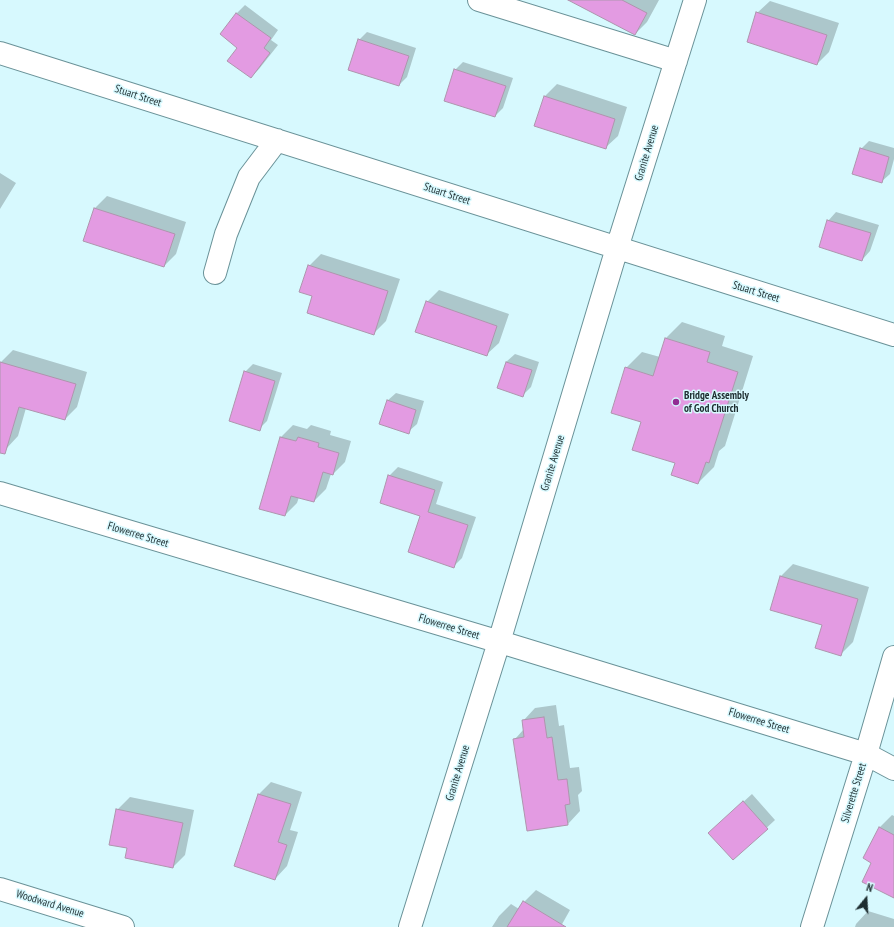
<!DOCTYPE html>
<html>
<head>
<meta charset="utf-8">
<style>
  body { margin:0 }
  #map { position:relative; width:894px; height:927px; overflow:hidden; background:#d7f9fe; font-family:"PT Sans Narrow",sans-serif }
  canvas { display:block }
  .north { position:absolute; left:846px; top:879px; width:40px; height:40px; -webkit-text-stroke:3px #d7f9fe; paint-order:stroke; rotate:18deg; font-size:11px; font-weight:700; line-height:16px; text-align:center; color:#1e2e31 }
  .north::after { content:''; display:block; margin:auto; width:14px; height:18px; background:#1e2e31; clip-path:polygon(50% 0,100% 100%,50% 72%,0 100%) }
</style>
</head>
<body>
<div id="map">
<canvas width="894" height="927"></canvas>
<div class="north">N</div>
</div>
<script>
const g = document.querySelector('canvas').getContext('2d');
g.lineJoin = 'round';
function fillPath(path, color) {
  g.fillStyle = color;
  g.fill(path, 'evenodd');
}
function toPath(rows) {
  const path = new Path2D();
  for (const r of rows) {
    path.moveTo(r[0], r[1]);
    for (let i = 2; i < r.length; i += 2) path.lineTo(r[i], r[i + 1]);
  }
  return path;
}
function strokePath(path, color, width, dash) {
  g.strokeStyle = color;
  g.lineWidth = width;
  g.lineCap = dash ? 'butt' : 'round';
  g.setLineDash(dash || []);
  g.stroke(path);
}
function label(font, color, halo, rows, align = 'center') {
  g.font = font + ' "PT Sans Narrow",sans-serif';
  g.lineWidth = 3;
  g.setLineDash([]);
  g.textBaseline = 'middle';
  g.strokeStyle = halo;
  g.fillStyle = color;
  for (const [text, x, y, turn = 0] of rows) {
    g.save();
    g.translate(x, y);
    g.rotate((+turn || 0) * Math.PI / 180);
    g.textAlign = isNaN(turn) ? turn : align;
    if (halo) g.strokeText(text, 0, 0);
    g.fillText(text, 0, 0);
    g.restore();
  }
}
fillPath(toPath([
  [570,0,659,0,647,22,635,34],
  [770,1,839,23,829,52,817,64,757,13],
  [245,5,278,30,271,40,278,45,259,69,251,77,239,48,221,34,237,13],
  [367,32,416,48,407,77,399,85,359,40],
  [463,62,513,78,503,108,495,116,455,70],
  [557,84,627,107,618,136,605,148,545,96],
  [869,141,894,148,894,159,890,174,881,182,861,149],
  [0,173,16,183,0,209],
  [107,196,186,222,176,254,164,266,95,208],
  [836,212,879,225,870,251,862,260,828,221],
  [321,254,400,279,386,321,374,333,314,296,309,266],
  [439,290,509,314,499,343,486,355,427,302],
  [682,322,725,336,722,346,753,356,725,446,719,451,714,467,698,483,676,462,642,422,626,368,642,352,660,357,666,338],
  [13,350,87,372,77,407,65,419,26,408,18,436,6,449,0,447,0,363],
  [515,354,539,362,531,387,523,395,506,362],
  [253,364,282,373,267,421,259,429,245,372],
  [396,393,424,401,417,424,408,432,387,401],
  [293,425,307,429,311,425,331,431,330,435,351,441,345,462,333,474,331,474,326,489,314,501,299,497,297,503,285,515,281,437],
  [398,467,443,482,436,504,476,517,462,558,454,566,421,515,389,476],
  [793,564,869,587,853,642,840,655,823,625,771,609,781,576],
  [556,705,559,726,564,725,570,768,579,767,582,791,578,795,580,811,568,824,515,739,524,729,523,721,535,708],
  [271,782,302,792,290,830,298,832,287,866,275,879,259,794],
  [752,794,775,820,733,859,718,825],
  [130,797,194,810,185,855,173,867,128,847,117,810],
  [892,815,894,816,894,897,873,862,879,828],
  [536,890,570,910,561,926,563,927,492,927,499,916,511,904,519,909,524,902],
  [868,911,894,919,894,927,855,927,856,924]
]), '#0003');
const building = toPath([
  [568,0,622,0,647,13,635,35,568,0],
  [756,12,827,35,817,65,747,42,756,12],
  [236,13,271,38,264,48,270,53,251,78,227,61,237,48,220,34,236,13],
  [358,39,409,56,399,86,348,70,358,39],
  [454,69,506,86,495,117,444,101,454,69],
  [544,96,615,119,606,149,534,126,544,96],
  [860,148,889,157,882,183,852,174,860,148],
  [94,208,175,234,164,267,83,241,94,208],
  [827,220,871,233,862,261,819,247,827,220],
  [308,265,388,291,374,335,307,313,312,296,299,292,308,265],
  [426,301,497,326,487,356,415,332,426,301],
  [665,338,710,352,707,362,738,372,709,463,706,462,698,484,671,475,675,463,632,450,641,422,611,413,625,367,653,376,665,338],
  [0,362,76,384,65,420,19,407,5,454,0,453,0,362],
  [506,362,532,370,523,397,497,388,506,362],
  [244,371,275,381,260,431,229,421,244,371],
  [387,400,416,410,409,434,379,424,387,400],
  [280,437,296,441,298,437,319,443,318,447,339,453,333,475,323,472,314,502,291,496,285,516,259,509,280,437],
  [388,475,435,490,428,512,468,525,454,568,408,552,420,516,380,503,388,475],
  [780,576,858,599,841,656,815,648,822,625,770,610,780,576],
  [544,717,547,738,552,737,558,780,567,779,570,804,565,805,568,825,527,831,513,739,524,737,522,720,544,717],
  [258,794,291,804,278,842,287,845,275,880,234,866,258,794],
  [743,801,768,829,733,860,708,833,743,801],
  [116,809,183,823,173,868,125,858,127,848,109,845,116,809],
  [879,827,894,835,894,898,862,882,871,863,863,858,879,827],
  [523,901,566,927,507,927,523,901]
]);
fillPath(building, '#e39be2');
strokePath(building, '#ae95ad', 1);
const minor = toPath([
  [479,0,676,61],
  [0,53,894,335],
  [215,273,226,234,249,177,277,140],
  [0,493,510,645,866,754,894,769],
  [0,889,123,927],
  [410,927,499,642,617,248,695,0],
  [812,927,866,754,894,657]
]);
strokePath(minor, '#6a9298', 24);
strokePath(minor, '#fff', 22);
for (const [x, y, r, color] of [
  [676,402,4,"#922d93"]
]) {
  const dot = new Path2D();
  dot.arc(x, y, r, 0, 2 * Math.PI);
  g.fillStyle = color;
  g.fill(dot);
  strokePath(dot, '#d7f9fe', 1.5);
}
label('11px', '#1e2e31', '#d7f9fe', [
  ["Stuart Street",138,96,18],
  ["Granite Avenue",647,153,-73],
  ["Stuart Street",447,194,18],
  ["Stuart Street",756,292,17],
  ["Granite Avenue",553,463,-73],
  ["Flowerree Street",138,535,17],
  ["Flowerree Street",449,627,17],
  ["Flowerree Street",759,721,17],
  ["Granite Avenue",458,773,-73],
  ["Silverette Street",854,793,-73],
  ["Woodward Avenue",50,904,17]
]);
label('bold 11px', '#1e2e31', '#d7f9fe', [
  ["Bridge Assembly",684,396],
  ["of God Church",684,409]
], 'left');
</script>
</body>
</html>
